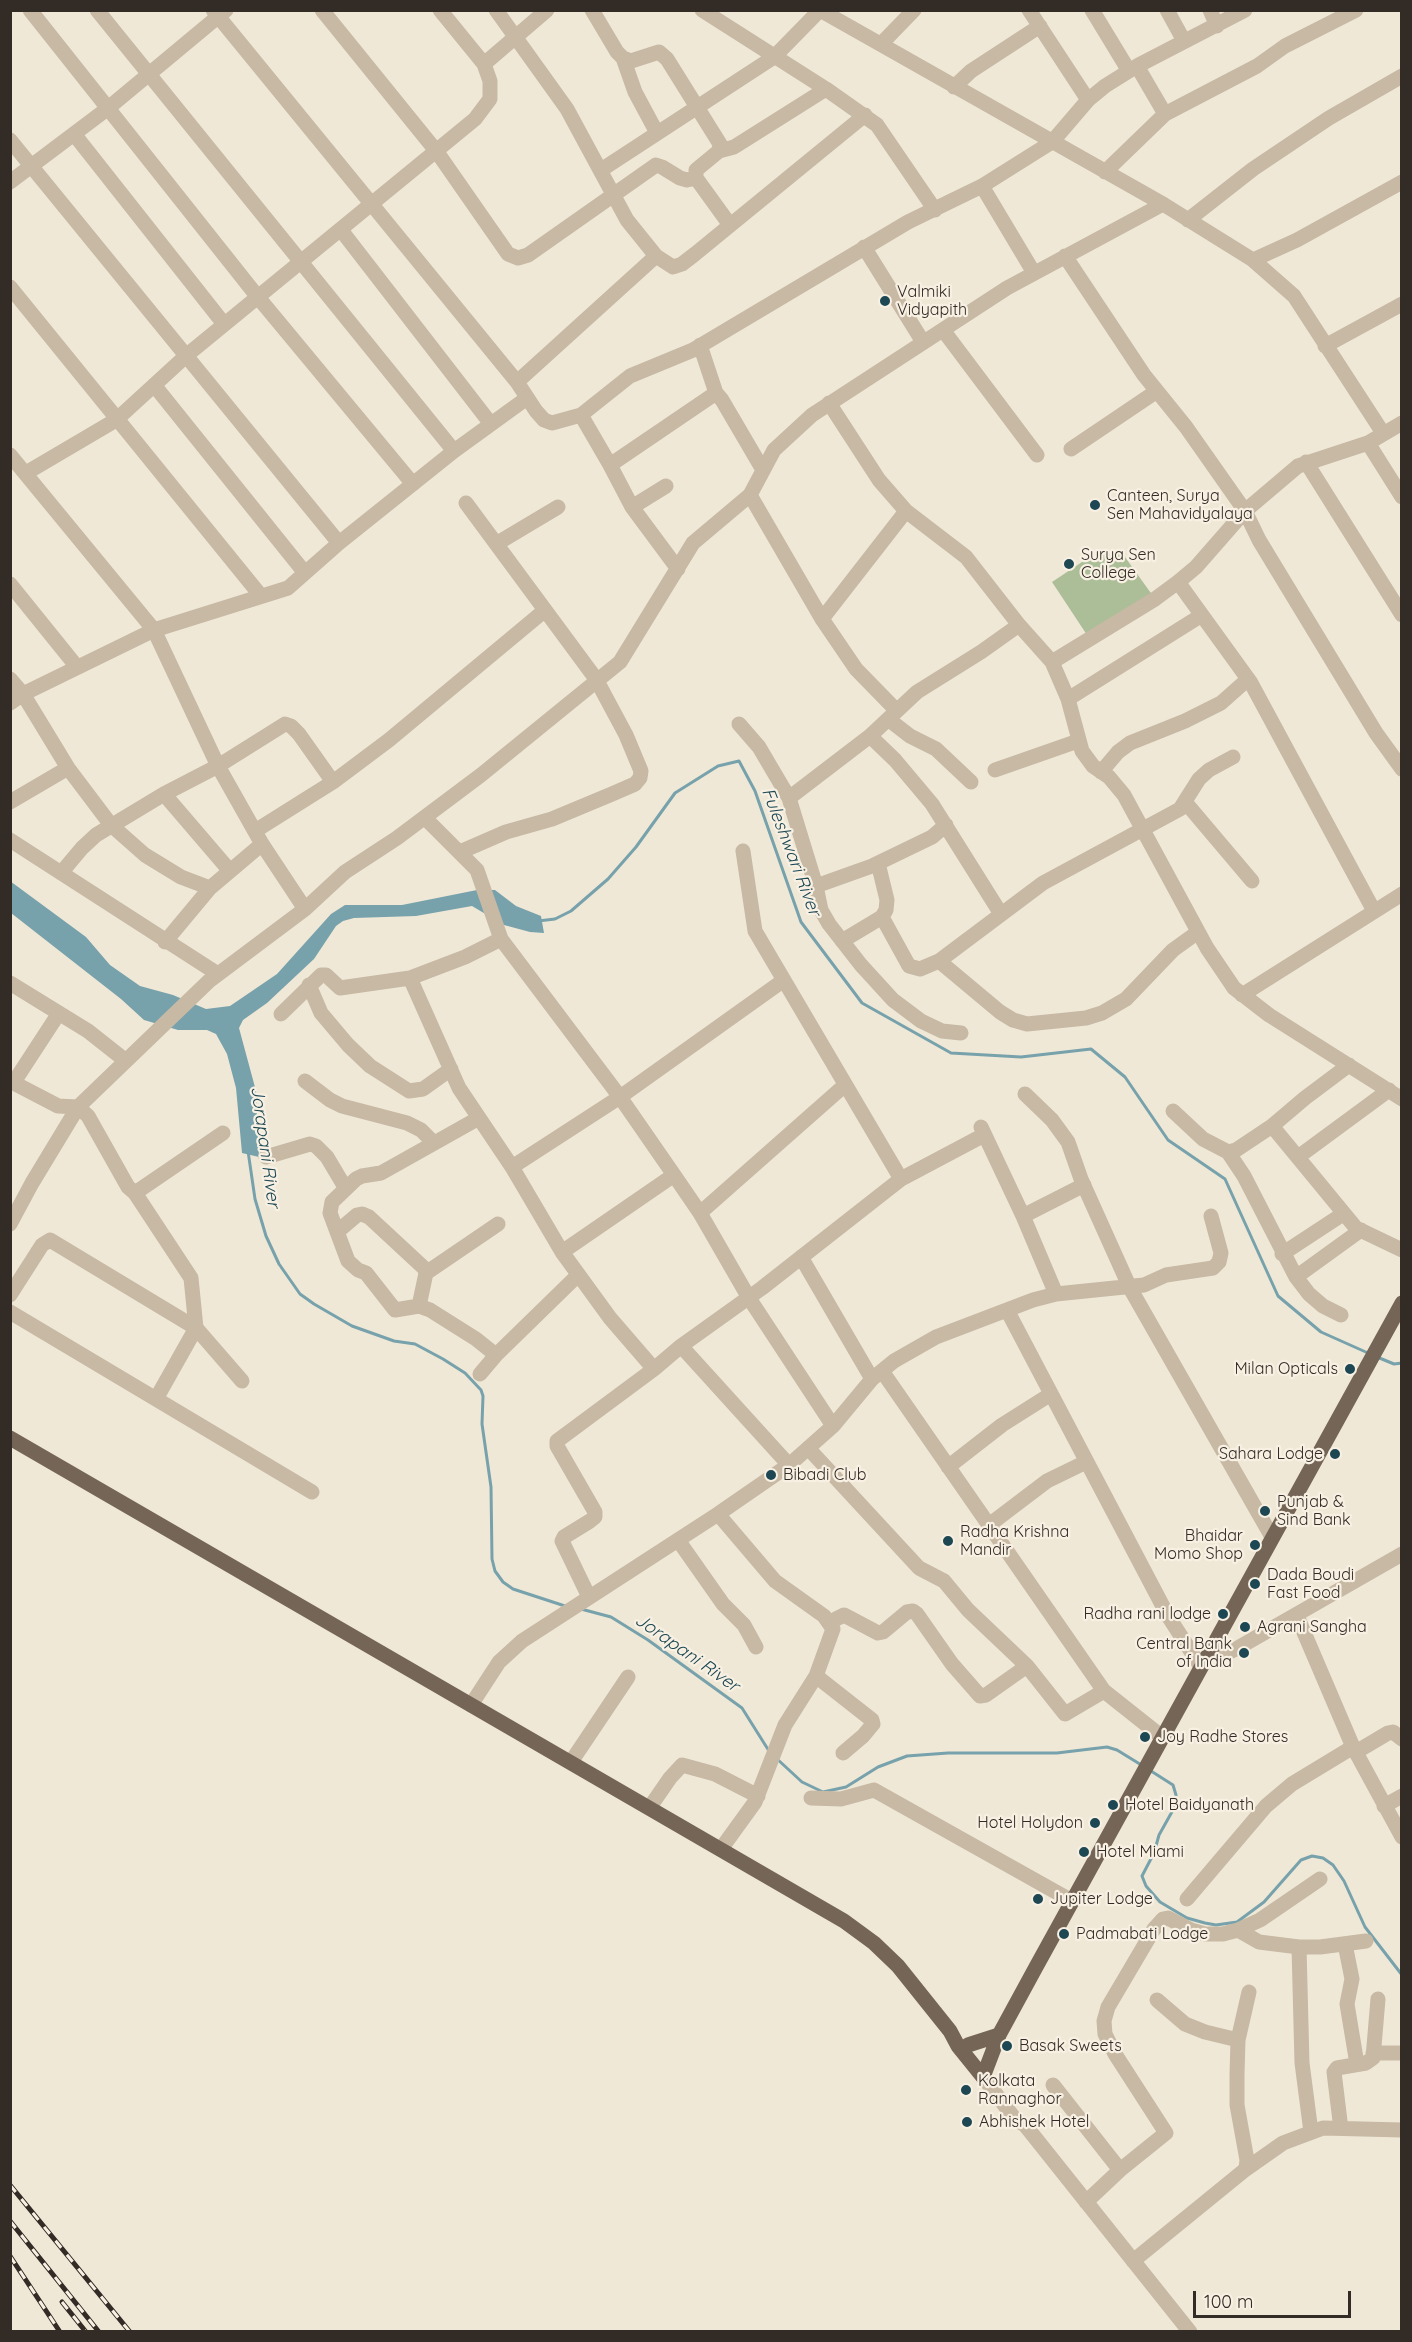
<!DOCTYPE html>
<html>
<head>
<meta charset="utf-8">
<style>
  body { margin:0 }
  #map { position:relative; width:1412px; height:2342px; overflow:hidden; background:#f0e8d7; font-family:Quicksand,sans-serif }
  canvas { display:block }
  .frame { position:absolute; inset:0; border:12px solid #332b25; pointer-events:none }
  .scale { position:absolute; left:1193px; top:2291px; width:158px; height:27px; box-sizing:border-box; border:3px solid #332b25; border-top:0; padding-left:8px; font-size:18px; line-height:21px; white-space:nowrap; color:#332b25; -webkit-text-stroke:4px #f8f1e3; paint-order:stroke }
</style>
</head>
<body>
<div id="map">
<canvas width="1412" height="2342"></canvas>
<div class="frame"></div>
<div class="scale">100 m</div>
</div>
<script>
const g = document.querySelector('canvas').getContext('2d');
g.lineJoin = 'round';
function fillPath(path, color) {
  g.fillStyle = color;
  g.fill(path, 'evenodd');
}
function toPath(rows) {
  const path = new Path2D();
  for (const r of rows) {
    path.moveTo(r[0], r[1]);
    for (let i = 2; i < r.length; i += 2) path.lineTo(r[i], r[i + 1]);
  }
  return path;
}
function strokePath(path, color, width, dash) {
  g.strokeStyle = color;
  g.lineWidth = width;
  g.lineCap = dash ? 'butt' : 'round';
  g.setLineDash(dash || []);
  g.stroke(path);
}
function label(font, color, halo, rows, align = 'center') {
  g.font = font + ' Quicksand,sans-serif';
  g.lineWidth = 4.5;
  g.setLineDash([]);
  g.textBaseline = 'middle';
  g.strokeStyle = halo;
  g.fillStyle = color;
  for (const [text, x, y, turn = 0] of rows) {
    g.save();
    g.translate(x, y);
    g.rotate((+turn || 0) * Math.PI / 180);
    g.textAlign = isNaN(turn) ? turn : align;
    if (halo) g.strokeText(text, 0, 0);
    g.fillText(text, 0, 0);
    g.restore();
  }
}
fillPath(toPath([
  [1113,552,1118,552,1125,557,1153,596,1087,635,1052,582,1085,560]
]), '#acbe98');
fillPath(toPath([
  [10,881,86,937,110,965,140,986,173,995,206,1009,230,1006,277,974,331,914,345,905,402,905,477,890,495,890,516,906,541,916,544,933,530,932,504,925,472,906,416,916,354,918,343,921,336,926,314,959,267,1003,243,1020,239,1028,256,1091,259,1157,242,1153,236,1088,227,1054,216,1034,207,1030,178,1030,144,1020,121,999,11,913]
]), '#77a2ac');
strokePath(toPath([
  [538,921,555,919,571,911,608,879,636,847,675,793,718,766,739,761,755,791,801,922,862,1003,951,1053,1021,1057,1091,1049,1125,1077,1168,1140,1225,1179,1278,1296,1321,1332,1368,1353],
  [248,1151,255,1199,266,1236,279,1264,300,1294,314,1304,352,1326,394,1341,415,1344,443,1359,465,1373,481,1390,483,1396,482,1424,491,1487,492,1559,495,1571,503,1582,513,1589,565,1606],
  [1377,1357,1394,1364,1402,1363],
  [581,1609,611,1617,648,1640,742,1708,769,1751],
  [776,1758,802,1782,823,1792,846,1787,878,1767,907,1756,948,1753,1057,1753,1107,1747,1117,1750,1143,1766],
  [1151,1771,1173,1785,1176,1795,1173,1810,1159,1835,1154,1853,1142,1876,1146,1886,1160,1902,1187,1918,1205,1923,1216,1925,1237,1922,1264,1902,1301,1860,1312,1856,1323,1858,1333,1865,1344,1881,1365,1927,1402,1975]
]), '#77a2ac', 3);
strokePath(toPath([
  [30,10,257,296,413,484],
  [97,10,454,451],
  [213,10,517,382,536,411,544,420,552,423,581,415,630,376,693,350,908,222,982,186,1052,142,1088,100,1105,86,1137,66,1245,10],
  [322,10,437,152,508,254,518,258,528,255,656,165,662,167,680,178,687,180,696,178],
  [496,10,567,109,627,220,656,256,673,267,682,264,695,254,865,115],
  [592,10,617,52,623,58,631,61,659,52,667,59,720,144,719,151,696,170,696,178,730,225],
  [702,10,826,89,877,125,935,210],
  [820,10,1163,204,1253,260,1294,296,1383,433],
  [1029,10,1088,100],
  [1092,10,1129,71],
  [1167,10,1184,41],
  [1210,10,1217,26],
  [881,44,914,10],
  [623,58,635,92,657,133],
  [484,64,547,10],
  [1137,66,1165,114],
  [954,87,971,71,1040,26],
  [74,134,224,324],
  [10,140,339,543],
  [719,151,734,147,826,89],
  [601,170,774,57,820,10],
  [1105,172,1165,114,1257,66,1285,46,1356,10],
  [10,182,107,109,226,10],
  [982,186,1034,273],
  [1188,220,1253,169,1329,118,1402,76],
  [341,230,491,424],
  [864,247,923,342],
  [1065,256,1144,375,1186,427,1245,511,1259,540,1376,733,1402,769],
  [1253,260,1297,240,1402,182],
  [10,287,261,596],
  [943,330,1037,455],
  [700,345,716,393,722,400,763,470],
  [1325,346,1402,304],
  [517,382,656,256],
  [154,385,305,573],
  [829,403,879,480,906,511,966,557,1019,625,1052,662,1068,699,1082,751,1093,766,1109,777,1124,795,1207,948,1234,988,1269,1015,1402,1099],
  [581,415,610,465,632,507,678,569],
  [1368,443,1402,497],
  [1071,449,1157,391],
  [10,455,154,630,218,766,262,844,305,909],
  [1306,462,1402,615],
  [610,465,716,393],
  [26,473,116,420,187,355,475,119,490,99,490,81,484,64,440,10],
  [750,495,822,619,856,669,897,711],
  [632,507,666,486],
  [496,544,558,507],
  [1178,582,1251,683,1374,911],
  [10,584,77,667],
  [822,619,906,511],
  [1052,662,1155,599,1178,582,1196,567,1245,511,1298,466,1368,443,1402,423],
  [10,679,23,694,68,768,111,825,145,855,181,877,210,888],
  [1068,699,1202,615],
  [10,703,23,694,154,630,288,588,339,543,454,451,527,398],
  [888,719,910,736,936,749,971,782],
  [739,724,759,747,789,798,816,886,821,910,829,924,861,965,893,1000,921,1021,942,1031,961,1033],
  [870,736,895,760,932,804,1001,914],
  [995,770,1078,741],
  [1101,772,1118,752,1130,743,1185,721,1221,703,1248,679],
  [164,794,230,871],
  [789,798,870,736,917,692,981,652,1019,625],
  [10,802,68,768],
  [1186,803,1252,881],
  [425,818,477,870,501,939,620,1097,674,1175,700,1213,749,1298,833,1426],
  [255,831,333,782,389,740,544,611],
  [10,840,218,974],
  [743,851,755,931,901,1179],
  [460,852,506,832,552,819,612,794,635,784,640,778,641,771,626,735,596,679,466,503],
  [61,873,82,848,96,835,164,794,218,766,285,724,291,726,299,734,333,782],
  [816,886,872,866,932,837,946,825],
  [882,917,909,966,920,969,939,961,1043,883,1180,809,1199,779,1209,770,1233,757],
  [842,941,882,917,886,910,887,900,878,863],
  [165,942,210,888,262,844],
  [939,961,1000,1012,1013,1020,1027,1024,1086,1018,1102,1013,1126,999,1173,950,1198,932],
  [410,978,459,1088,512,1167,562,1252,610,1318,654,1369],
  [10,983,88,1031,126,1061],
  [309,985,321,1013,348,1045,370,1066,409,1091,423,1089,451,1069],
  [1242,995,1402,894],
  [281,1014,321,975,326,975,340,988,410,978,465,957,501,939],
  [10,1081,58,1106,78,1107,88,1116,128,1187,135,1193,191,1278,196,1328,242,1381],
  [305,1081,330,1100,342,1106,407,1123,421,1130,434,1143],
  [14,1082,59,1013],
  [1025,1094,1052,1120,1068,1142,1081,1179,1130,1288,1272,1537],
  [1173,1111,1203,1139,1228,1152,1236,1150,1272,1126,1305,1098,1349,1065],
  [479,1118,381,1173,362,1176,356,1179,332,1202,330,1213,348,1261,358,1270,366,1273,395,1310,419,1306,430,1310,476,1339,496,1355],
  [1272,1126,1356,1228,1402,1250],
  [981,1127,1023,1216,1056,1294],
  [1228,1152,1244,1176,1296,1277,1309,1294,1323,1306,1341,1315],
  [266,1157,310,1144,316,1146,327,1157,346,1189],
  [1298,1157,1389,1090],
  [512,1167,620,1097,784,980],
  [135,1193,223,1133],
  [700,1213,845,1085],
  [1023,1216,1084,1185],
  [10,1224,32,1183,78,1107,209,981,305,909,345,872,397,838,481,775,620,662,693,543,750,495,774,450,812,415,1007,288,1163,204],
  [337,1232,357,1215,362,1214,369,1217,424,1268,426,1273,419,1306],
  [562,1252,674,1175],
  [1282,1254,1343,1214],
  [801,1257,872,1379],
  [426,1273,498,1224],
  [1296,1277,1361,1230],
  [10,1295,42,1245,50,1240,196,1328,156,1399],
  [1007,1310,1168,1616,1201,1667],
  [10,1312,312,1492],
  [681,1346,789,1465],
  [882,1371,1104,1691,1162,1737],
  [480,1374,496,1355,577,1276],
  [808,1448,919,1568,944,1581,968,1610,1027,1666,1065,1714,1104,1691],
  [948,1467,1002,1425,1051,1394],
  [718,1514,775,1581,824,1616,833,1629,816,1676,785,1725,755,1802,721,1849],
  [989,1525,1047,1481,1086,1462],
  [678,1540,723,1604,744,1625,756,1647],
  [589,1597,562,1541,564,1537,590,1521,595,1517,595,1512,557,1446,557,1441,654,1369,681,1346,762,1288,901,1179,984,1135],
  [1297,1616,1353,1747,1402,1837],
  [830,1622,844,1615,878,1633,883,1632,907,1612,913,1611,917,1614,952,1664,980,1696,986,1695,1027,1666],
  [1209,1653,1225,1654,1236,1649,1402,1554],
  [816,1676,872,1720,873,1724,863,1736,843,1753],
  [471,1705,499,1662,522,1641,718,1514,789,1465,833,1426,872,1379,894,1361,936,1337,1033,1300,1056,1294,1144,1285,1166,1275,1213,1268,1219,1262,1221,1253,1211,1216],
  [1356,1752,1388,1733,1393,1732,1402,1739],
  [571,1762,628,1677],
  [811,1798,841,1799,874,1790,1072,1901],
  [1384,1806,1402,1796],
  [650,1807,670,1778,682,1765,715,1774,758,1796],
  [1187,1899,1266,1806,1292,1784,1353,1747],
  [1238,1930,1259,1942,1299,1947,1320,1947,1366,1941],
  [1345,1944,1352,1979,1347,2004,1357,2064],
  [1299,1947,1302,2063,1311,2132],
  [1157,2000,1185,2024,1205,2032,1238,2040],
  [1373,2053,1402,2053],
  [983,2077,1015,2119,1025,2125,1190,2332],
  [1053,2085,1120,2170],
  [1338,2128,1340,2121,1334,2072,1337,2068,1366,2063,1373,2058,1378,1999],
  [1246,2169,1247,2160,1237,2105,1237,2074,1238,2040,1249,1992],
  [1086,2202,1120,2170,1166,2133,1115,2054,1105,2034,1104,2021,1108,2007,1154,1929,1163,1919,1168,1918,1191,1930,1205,1934,1223,1934,1238,1930,1260,1920,1320,1879],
  [1133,2261,1246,2169,1283,2143,1323,2128,1402,2130]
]), '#c7b9a4', 15);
strokePath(toPath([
  [10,1438,844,1921,874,1943,898,1966,950,2031,958,2046,983,2077,999,2035,1036,1967,1402,1303],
  [968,2045,999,2035]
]), '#746557', 15);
const rail = toPath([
  [10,2185,130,2332],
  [10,2221,99,2332],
  [10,2256,60,2332],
  [62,2302,86,2332]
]);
strokePath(rail, '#332b25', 5);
strokePath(rail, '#f8f1e3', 3, [9]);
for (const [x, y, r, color] of [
  [885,301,6,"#1c4753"],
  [1095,505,6,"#1c4753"],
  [1069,564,6,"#1c4753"],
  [1350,1369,6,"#1c4753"],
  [1335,1454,6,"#1c4753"],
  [771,1475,6,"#1c4753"],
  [1265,1511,6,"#1c4753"],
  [948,1541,6,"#1c4753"],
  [1255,1545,6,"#1c4753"],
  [1255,1584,6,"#1c4753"],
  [1223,1614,6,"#1c4753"],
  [1245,1627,6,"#1c4753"],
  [1244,1653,6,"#1c4753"],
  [1145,1737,6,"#1c4753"],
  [1113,1805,6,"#1c4753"],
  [1095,1823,6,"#1c4753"],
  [1084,1852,6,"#1c4753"],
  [1038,1899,6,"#1c4753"],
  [1064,1934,6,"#1c4753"],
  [1007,2046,6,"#1c4753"],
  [966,2090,6,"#1c4753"],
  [967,2122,6,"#1c4753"]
]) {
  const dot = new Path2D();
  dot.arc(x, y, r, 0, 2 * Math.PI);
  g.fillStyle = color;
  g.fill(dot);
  strokePath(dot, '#f8f1e3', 2);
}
label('16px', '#332b25', '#f8f1e3', [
  ["Valmiki",897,292],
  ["Vidyapith",897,310],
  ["Canteen, Surya",1107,496],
  ["Sen Mahavidyalaya",1107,514],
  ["Surya Sen",1081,555],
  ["College",1081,573],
  ["Milan Opticals",1338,1369,"right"],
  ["Sahara Lodge",1323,1454,"right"],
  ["Bibadi Club",783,1475],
  ["Punjab &",1277,1502],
  ["Sind Bank",1277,1520],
  ["Radha Krishna",960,1532],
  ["Mandir",960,1550],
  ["Bhaidar",1243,1536,"right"],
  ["Momo Shop",1243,1554,"right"],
  ["Dada Boudi",1267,1575],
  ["Fast Food",1267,1593],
  ["Radha rani lodge",1211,1614,"right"],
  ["Agrani Sangha",1257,1627],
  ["Central Bank",1232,1644,"right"],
  ["of India",1232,1662,"right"],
  ["Joy Radhe Stores",1157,1737],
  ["Hotel Baidyanath",1125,1805],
  ["Hotel Holydon",1083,1823,"right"],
  ["Hotel Miami",1096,1852],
  ["Jupiter Lodge",1050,1899],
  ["Padmabati Lodge",1076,1934],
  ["Basak Sweets",1019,2046],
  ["Kolkata",978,2081],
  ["Rannaghor",978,2099],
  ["Abhishek Hotel",979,2122]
], 'left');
label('italic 18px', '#1c4753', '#f8f1e3', [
  ["Fuleshwari River",791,852,69],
  ["Jorapani River",265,1147,82],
  ["Jorapani River",687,1653,35]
]);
</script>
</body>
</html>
